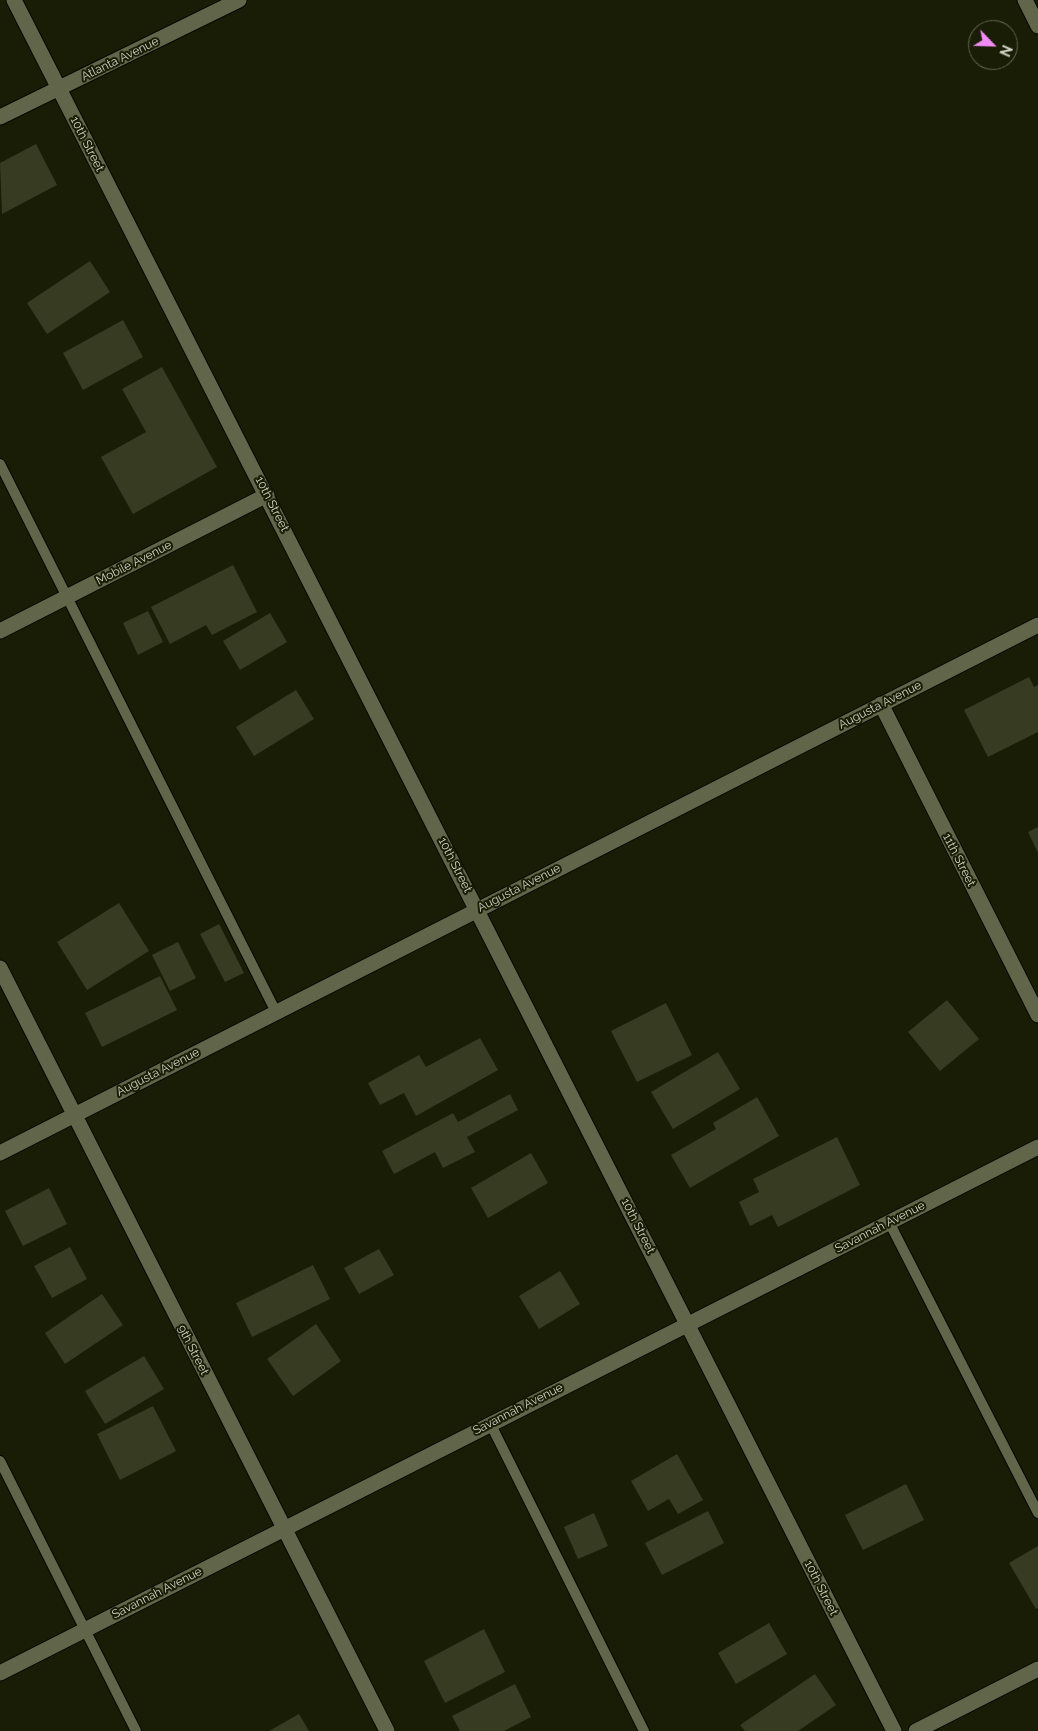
<!DOCTYPE html>
<html>
<head>
<meta charset="utf-8">
<style>
  body { margin:0 }
  #map { position:relative; width:1038px; height:1731px; overflow:hidden; background:#1a1d05; font-family:Raleway,sans-serif }
  canvas { display:block }
  .north { position:absolute; left:968px; top:20px; width:50px; height:50px; box-sizing:border-box; background:#1a1d05; border:1px solid #646752; border-radius:50%; rotate:114deg; font-size:14px; font-weight:700; line-height:20px; text-align:center; color:#d2d5c6 }
  .north::after { content:''; display:block; margin:auto; width:18px; height:22px; background:#f08bf5; clip-path:polygon(50% 0,100% 100%,50% 72%,0 100%) }
</style>
</head>
<body>
<div id="map">
<canvas width="1038" height="1731"></canvas>
<div class="north">N</div>
</div>
<script>
const g = document.querySelector('canvas').getContext('2d');
g.lineJoin = 'round';
function fillPath(path, color) {
  g.fillStyle = color;
  g.fill(path, 'evenodd');
}
function toPath(rows) {
  const path = new Path2D();
  for (const r of rows) {
    path.moveTo(r[0], r[1]);
    for (let i = 2; i < r.length; i += 2) path.lineTo(r[i], r[i + 1]);
  }
  return path;
}
function strokePath(path, color, width, dash) {
  g.strokeStyle = color;
  g.lineWidth = width;
  g.lineCap = dash ? 'butt' : 'round';
  g.setLineDash(dash || []);
  g.stroke(path);
}
function label(font, color, halo, rows, align = 'center') {
  g.font = font + ' Raleway,sans-serif';
  g.lineWidth = 4;
  g.setLineDash([]);
  g.textBaseline = 'middle';
  g.strokeStyle = halo;
  g.fillStyle = color;
  for (const [text, x, y, turn = 0] of rows) {
    g.save();
    g.translate(x, y);
    g.rotate((+turn || 0) * Math.PI / 180);
    g.textAlign = isNaN(turn) ? turn : align;
    if (halo) g.strokeText(text, 0, 0);
    g.fillText(text, 0, 0);
    g.restore();
  }
}
fillPath(toPath([
  [36,144,57,185,2,214,0,163],
  [90,261,110,292,47,334,27,303],
  [123,320,143,357,83,390,63,353],
  [162,367,217,467,133,514,101,457,146,432,122,389],
  [233,565,257,612,212,635,206,625,170,644,151,607],
  [148,611,163,642,138,655,123,623],
  [270,613,287,642,240,670,223,641],
  [1029,677,1034,687,1038,685,1038,732,988,757,964,710],
  [296,690,314,719,254,756,236,727],
  [1038,827,1038,853,1028,832],
  [119,903,149,951,87,990,57,942],
  [219,924,244,973,225,982,200,934],
  [178,942,196,978,170,991,152,955],
  [160,976,177,1010,102,1047,85,1013],
  [947,1000,979,1039,940,1071,908,1032],
  [666,1003,692,1055,637,1082,611,1031],
  [480,1038,498,1070,416,1116,404,1093,380,1105,368,1083,419,1055,426,1067],
  [718,1052,740,1089,673,1129,651,1092],
  [510,1094,518,1110,467,1137,475,1152,443,1168,435,1152,394,1174,382,1151,453,1113,458,1122],
  [757,1097,779,1136,690,1188,671,1155,716,1129,713,1123],
  [837,1137,860,1185,778,1227,772,1215,750,1226,739,1202,759,1192,753,1179],
  [531,1153,548,1183,488,1218,471,1188],
  [49,1188,67,1224,23,1246,5,1211],
  [70,1247,87,1279,52,1298,34,1266],
  [379,1249,394,1275,359,1294,344,1268],
  [313,1265,330,1299,252,1337,236,1303],
  [560,1271,580,1304,539,1329,519,1296],
  [102,1294,123,1325,65,1364,45,1333],
  [316,1324,341,1361,293,1396,267,1359],
  [144,1356,164,1389,105,1424,85,1391],
  [153,1406,176,1451,120,1480,97,1434],
  [677,1454,703,1500,678,1514,669,1499,648,1511,631,1481],
  [906,1484,924,1520,863,1550,845,1515],
  [708,1511,724,1543,662,1575,645,1543],
  [594,1513,608,1546,578,1559,564,1527],
  [1038,1546,1038,1608,1036,1609,1009,1563],
  [769,1623,787,1654,736,1684,718,1653],
  [484,1629,505,1672,445,1703,424,1661],
  [815,1674,836,1705,798,1731,745,1731,740,1725],
  [515,1684,531,1717,504,1731,460,1731,452,1716],
  [299,1714,309,1731,269,1731]
]), '#373b22');
const lane = toPath([
  [0,464,276,1012],
  [889,1222,1038,1513],
  [490,1423,644,1731],
  [0,1461,136,1731]
]);
const street = toPath([
  [14,0,894,1731],
  [0,117,239,0],
  [0,631,267,495],
  [881,704,1038,1015],
  [0,968,387,1731],
  [0,1153,1038,625],
  [916,1731,1038,1669]
]);
const secondary = toPath([
  [1025,0,1038,26],
  [0,1673,1038,1147]
]);
strokePath(lane, '#060700', 12);
strokePath(street, '#060700', 17);
strokePath(secondary, '#060700', 17);
strokePath(lane, '#61664a', 10);
strokePath(street, '#61664a', 15);
strokePath(secondary, '#61664a', 15);
label('12px', '#d2d5c6', '#1a1d05', [
  ["Atlanta Avenue",120,59,-26],
  ["10th Street",87,144,63],
  ["10th Street",272,504,63],
  ["Mobile Avenue",134,563,-27],
  ["Augusta Avenue",880,705,-27],
  ["11th Street",959,860,63],
  ["10th Street",455,865,63],
  ["Augusta Avenue",519,888,-27],
  ["Augusta Avenue",158,1072,-27],
  ["10th Street",638,1226,63],
  ["Savannah Avenue",880,1227,-27],
  ["9th Street",193,1350,63],
  ["Savannah Avenue",518,1409,-27],
  ["10th Street",821,1588,63],
  ["Savannah Avenue",157,1593,-27]
]);
</script>
</body>
</html>
